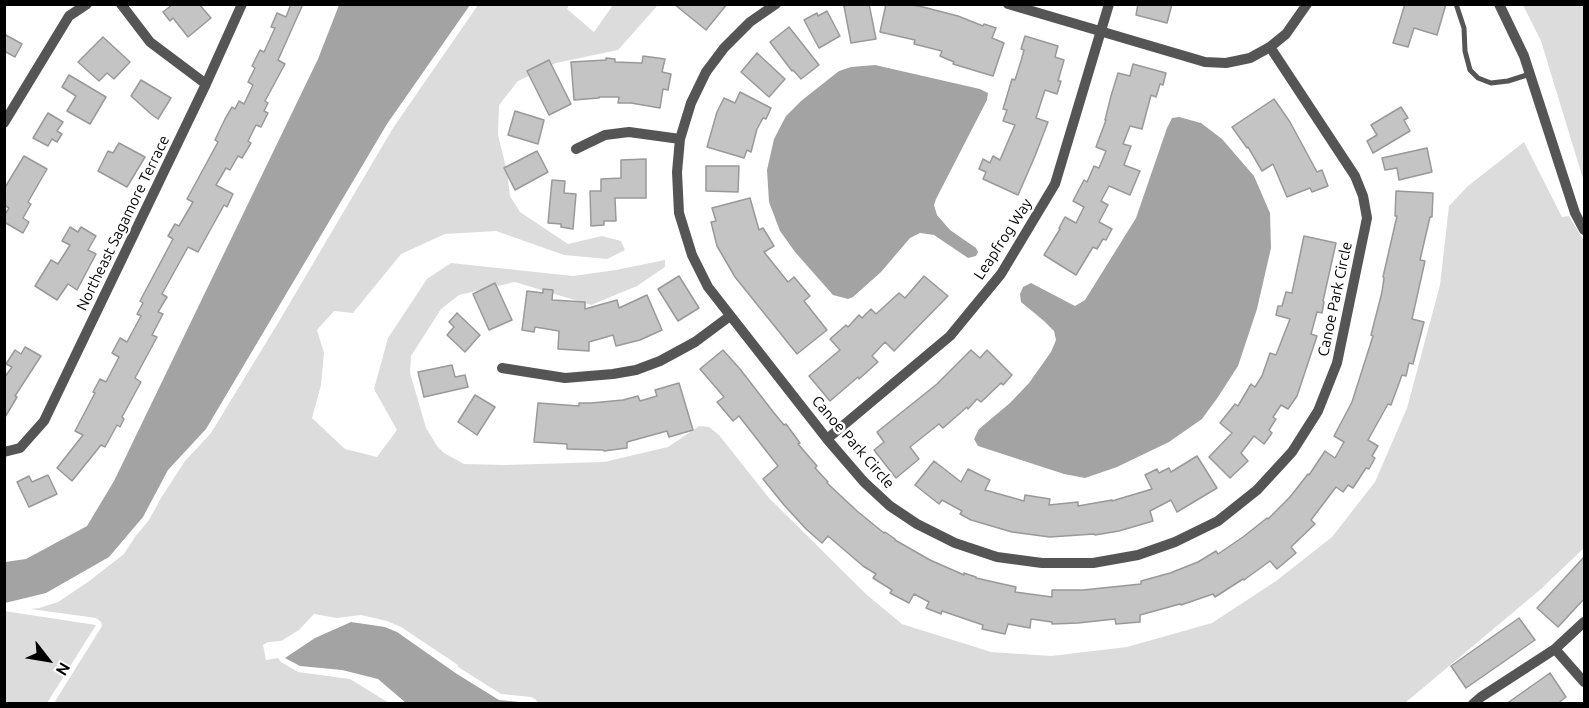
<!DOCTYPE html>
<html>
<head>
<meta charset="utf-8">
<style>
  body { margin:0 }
  #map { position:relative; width:1589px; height:708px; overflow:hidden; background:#fff; font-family:Ubuntu,sans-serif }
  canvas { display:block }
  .frame { position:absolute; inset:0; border:6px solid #000; pointer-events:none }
  .north { position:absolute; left:18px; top:630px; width:60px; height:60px; -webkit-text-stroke:4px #fff; paint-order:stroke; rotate:121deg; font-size:16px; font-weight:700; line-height:24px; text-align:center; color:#000 }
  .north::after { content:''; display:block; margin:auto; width:21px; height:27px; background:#000; clip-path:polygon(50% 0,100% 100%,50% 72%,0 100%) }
</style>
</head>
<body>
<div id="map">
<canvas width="1589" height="708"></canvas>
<div class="frame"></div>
<div class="north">N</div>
</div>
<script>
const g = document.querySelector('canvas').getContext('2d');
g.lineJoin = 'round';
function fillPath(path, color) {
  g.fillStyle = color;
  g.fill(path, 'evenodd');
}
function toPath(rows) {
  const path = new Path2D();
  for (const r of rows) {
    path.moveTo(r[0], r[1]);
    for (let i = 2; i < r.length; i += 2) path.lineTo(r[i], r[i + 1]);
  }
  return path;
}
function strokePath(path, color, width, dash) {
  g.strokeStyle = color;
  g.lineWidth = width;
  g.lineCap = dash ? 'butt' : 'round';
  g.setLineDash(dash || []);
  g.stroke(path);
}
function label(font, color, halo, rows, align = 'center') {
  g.font = font + ' Ubuntu,sans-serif';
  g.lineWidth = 5;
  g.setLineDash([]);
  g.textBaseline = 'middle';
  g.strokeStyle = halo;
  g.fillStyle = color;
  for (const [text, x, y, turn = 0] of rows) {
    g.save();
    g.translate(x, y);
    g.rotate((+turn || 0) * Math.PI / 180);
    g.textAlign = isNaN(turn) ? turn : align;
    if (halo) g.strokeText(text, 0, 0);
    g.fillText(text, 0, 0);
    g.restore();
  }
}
fillPath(toPath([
  [478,5,569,5,567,9,594,32,613,5,658,5,618,50,556,63,518,81,499,105,498,135,507,171,510,196,520,212,568,244,602,236,621,241,625,250,607,259,564,255,496,231,445,234,401,254,353,313,334,311,317,330,324,353,321,385,312,418,345,449,377,457,397,430,374,389,388,338,427,279,451,263,573,276,616,270,665,260,665,267,637,286,591,305,515,282,459,295,441,309,411,356,410,373,426,428,437,446,444,453,464,464,505,465,604,462,668,447,699,426,709,427,719,435,769,498,867,595,902,624,991,652,1051,656,1127,647,1212,623,1276,581,1332,537,1375,482,1407,408,1440,285,1449,206,1468,186,1524,142,1562,217,1569,216,1584,241,1584,548,1541,589,1405,703,538,703,535,699,531,697,501,694,458,667,458,665,401,627,387,621,361,615,337,618,314,614,299,630,281,641,268,642,263,645,266,660,278,658,281,662,298,672,350,679,389,703,54,703,102,626,101,622,96,618,31,609,39,608,58,602,88,582,124,554,135,537,149,520,161,498,185,461,211,433,278,323,393,128],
  [1523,5,1584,5,1584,182,1541,41],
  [4,611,96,625,47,703,5,703]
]), '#dcdcdc');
fillPath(toPath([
  [339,5,470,5,387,124,206,429,168,470,143,517,109,557,46,593,5,603,5,562,26,559,87,526,114,481,318,59],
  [875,65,980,89,988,93,987,100,936,199,934,205,937,215,950,230,976,248,978,252,976,256,968,258,934,235,920,233,910,238,881,272,853,297,848,299,833,295,795,252,780,231,769,202,767,170,774,139,786,116,801,101,839,71,851,67],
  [1179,117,1201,123,1222,139,1254,176,1270,213,1271,248,1257,309,1238,366,1218,397,1202,419,1169,442,1117,467,1085,478,1064,474,978,446,974,439,979,429,1010,403,1029,383,1051,352,1056,340,1054,331,1044,321,1021,302,1020,294,1023,287,1031,283,1075,306,1085,300,1136,218,1167,128,1172,118],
  [351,622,385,627,397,632,457,674,499,700,531,703,406,703,378,679,342,670,300,666,285,658,315,638]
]), '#a3a3a3');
const building = toPath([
  [173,4,199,4,211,18,188,37,173,18,170,21,163,12,173,4],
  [291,4,303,4,278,60,285,64,265,101,268,103,264,111,268,113,261,127,256,125,248,141,251,143,242,158,238,156,230,170,226,168,216,185,233,194,227,207,224,205,198,252,188,247,162,294,167,297,158,312,163,314,152,335,157,337,135,378,141,382,122,417,124,419,120,427,117,425,105,447,101,445,72,481,57,468,83,435,75,431,95,393,93,392,100,379,106,382,119,357,112,353,120,338,127,342,141,316,137,314,143,303,140,301,173,239,168,236,175,224,179,226,193,202,187,199,218,142,215,140,225,119,232,107,235,109,239,101,244,104,253,85,248,82,255,68,252,66,260,50,264,52,275,28,271,27,277,13,286,17,291,4],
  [674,4,727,4,706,30,674,4],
  [852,4,869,4,876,39,851,43,844,6,852,4],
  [886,4,907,4,923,7,958,16,983,26,984,24,996,28,992,38,1004,43,993,76,953,64,954,62,940,56,942,51,914,44,915,40,880,32,886,4],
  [1138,4,1172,4,1167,23,1136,15,1138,4],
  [1405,4,1446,4,1437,35,1414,28,1408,47,1393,43,1405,4],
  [827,11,840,36,819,48,804,20,817,13,818,16,827,11],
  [789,27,819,65,801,79,793,70,792,71,770,42,789,27],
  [4,34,22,44,15,57,4,51,4,34],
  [1025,36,1058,46,1055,57,1064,60,1058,81,1061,81,1057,94,1045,90,1036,118,1048,122,1035,156,1018,195,983,179,986,172,979,169,983,159,990,163,993,156,1000,160,1015,125,1003,121,1007,110,1003,109,1012,79,1015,80,1021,61,1024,50,1021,49,1025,36],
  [103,37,130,62,114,79,107,73,99,81,78,62,103,37],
  [757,53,785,79,769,97,741,72,757,53],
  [643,56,665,59,662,72,671,74,668,90,663,89,660,108,631,103,618,103,619,97,599,97,599,98,574,100,571,62,606,60,606,58,615,59,615,62,642,63,643,56],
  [549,60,571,104,549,115,527,71,549,60],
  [1133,64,1166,73,1163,85,1160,84,1156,97,1151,95,1142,129,1130,126,1123,144,1131,146,1124,165,1140,171,1130,195,1109,186,1101,201,1108,205,1099,222,1112,229,1106,240,1103,239,1097,249,1093,247,1076,275,1044,255,1060,229,1059,228,1065,217,1076,223,1084,207,1073,201,1084,180,1087,182,1094,166,1099,168,1106,151,1096,147,1106,120,1105,120,1111,96,1118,73,1130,76,1133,64],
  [69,75,106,97,90,124,67,111,76,96,62,87,69,75],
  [141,80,171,98,158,119,151,114,131,96,141,80],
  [740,92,771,108,766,119,763,118,757,129,751,152,747,150,744,158,707,147,717,112,724,98,735,103,740,92],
  [1274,99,1290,122,1317,172,1322,170,1328,186,1312,192,1310,188,1287,197,1273,164,1262,171,1248,147,1247,148,1232,127,1274,99],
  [1401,107,1408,118,1404,120,1410,131,1373,153,1367,141,1377,135,1371,125,1401,107],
  [515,111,544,120,538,144,508,135,515,111],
  [48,113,63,122,57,131,62,134,57,142,52,139,48,146,33,138,48,113],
  [119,143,145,157,127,187,98,171,108,151,113,153,119,143],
  [1427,148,1432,172,1399,180,1397,168,1385,170,1382,158,1427,148],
  [537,151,548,172,515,190,504,168,537,151],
  [24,156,47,169,28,202,31,204,23,218,29,222,23,233,4,222,4,216,9,208,4,205,4,189,24,156],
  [646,159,646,198,615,198,616,221,604,221,604,225,591,226,590,191,601,191,601,179,621,178,621,160,646,159],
  [706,166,739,166,738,192,706,191,706,166],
  [552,180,565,181,564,193,576,194,573,229,561,227,561,224,548,223,552,180],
  [1396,191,1433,193,1432,217,1430,217,1420,260,1425,261,1412,319,1424,322,1413,364,1409,363,1406,376,1402,375,1391,405,1388,404,1368,440,1378,446,1372,456,1375,458,1369,469,1366,468,1353,488,1348,485,1343,492,1336,487,1311,520,1315,524,1291,547,1296,553,1277,569,1270,561,1244,580,1243,579,1215,597,1213,594,1181,605,1180,604,1140,615,1140,622,1116,624,1115,619,1078,623,1052,624,1052,622,1031,619,1030,628,1008,624,1005,634,982,629,983,625,942,611,941,614,926,608,929,602,914,594,909,603,890,593,892,590,873,578,876,574,863,566,828,536,822,543,806,529,784,505,763,479,778,466,739,416,733,421,717,402,724,397,700,369,723,350,740,369,774,413,784,425,786,424,800,443,798,444,817,466,815,468,828,482,827,483,857,511,884,533,885,532,895,539,895,540,930,560,964,575,964,573,976,577,976,578,1016,587,1015,592,1052,597,1052,590,1083,590,1141,584,1141,581,1170,573,1198,562,1216,551,1218,554,1243,537,1267,518,1268,519,1290,497,1308,474,1309,475,1325,451,1335,458,1344,442,1334,436,1352,402,1373,336,1371,335,1382,292,1384,278,1383,277,1397,216,1395,216,1396,191],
  [750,198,759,230,763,228,774,246,764,252,788,282,794,277,810,296,804,301,827,330,797,354,735,277,717,246,711,222,716,221,712,208,750,198],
  [70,227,78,232,81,227,96,236,88,250,96,254,77,290,68,284,57,300,35,286,51,260,58,264,70,245,62,241,70,227],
  [1304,236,1336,243,1323,301,1324,302,1322,313,1317,312,1311,334,1317,336,1297,396,1288,409,1281,405,1273,417,1276,419,1269,430,1272,433,1264,444,1254,436,1241,453,1248,461,1230,478,1209,457,1232,433,1220,423,1235,404,1238,406,1251,384,1255,387,1262,376,1270,353,1276,355,1290,319,1276,315,1278,306,1282,306,1286,292,1292,293,1304,236],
  [679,276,699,308,678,321,658,289,679,276],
  [924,276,948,296,894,351,885,342,872,356,878,362,859,379,858,377,830,401,809,376,840,350,830,339,846,325,848,327,859,315,862,318,871,309,876,314,899,293,905,298,924,276],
  [495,283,512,320,489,330,473,294,495,283],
  [543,289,553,290,552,300,585,302,585,309,617,300,619,308,647,295,662,330,640,340,616,346,613,335,589,342,589,351,558,349,559,331,535,327,534,332,522,330,527,291,543,293,543,289],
  [457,313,480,335,465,352,447,335,454,327,449,322,457,313],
  [25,347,41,356,15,396,17,397,4,419,4,378,12,367,6,364,15,350,21,354,25,347],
  [971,350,980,358,987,350,1012,375,1003,385,1001,383,981,402,977,399,968,409,967,407,943,428,939,424,910,447,919,459,896,478,874,450,884,442,877,432,937,384,971,350],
  [452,365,455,377,465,375,468,387,424,397,418,372,452,365],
  [679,383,693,430,669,437,667,431,627,442,627,448,604,451,603,450,567,449,567,444,534,442,538,403,579,406,579,403,591,403,623,400,638,396,640,401,657,396,655,390,679,383],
  [475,395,495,407,477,435,458,422,475,395],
  [1197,456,1217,488,1177,512,1171,500,1150,511,1153,521,1119,531,1095,535,1094,534,1050,537,1012,532,971,520,960,514,962,511,942,500,939,504,915,485,934,461,961,482,968,469,990,480,985,490,1024,501,1025,495,1050,499,1049,505,1078,502,1078,506,1112,500,1112,501,1152,489,1145,475,1157,469,1159,473,1169,468,1171,472,1197,456],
  [48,475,57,494,29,507,17,482,29,476,32,482,48,475],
  [1584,557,1584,599,1558,627,1537,608,1584,557],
  [1519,618,1535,640,1466,688,1451,666,1519,618],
  [1550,673,1566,697,1557,704,1506,704,1550,673]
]);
fillPath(building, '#c4c4c4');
strokePath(building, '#999', 1.5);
strokePath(toPath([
  [1456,4,1464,28,1465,51,1470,70,1478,78,1491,83,1508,81,1530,74]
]), '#555', 5);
strokePath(toPath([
  [121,4,150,42,206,84],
  [776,4,750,22,724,48,706,72,691,103,680,139,677,172,679,213,692,255,708,287,827,439,864,482,890,506,917,524,955,543,997,557,1042,563,1093,563,1138,555,1175,542,1218,521,1257,490,1292,452,1318,411,1337,363,1367,218,1363,196,1355,176,1270,47],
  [1008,4,1205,62,1226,63,1250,58,1270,47,1286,34,1307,4],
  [1499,4,1524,56,1575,213,1584,230],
  [4,123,69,16,87,4],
  [576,149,605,135,629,132,680,139],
  [502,368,565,378,613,374,636,370,660,361,695,342,730,316],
  [827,439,950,336,1001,274,1055,184,1109,4],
  [4,452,20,448,44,421,206,84,242,4],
  [1555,649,1584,682],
  [1473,704,1481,697,1555,649,1584,622]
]), '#555', 10);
label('15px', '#000', '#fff', [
  ["Northeast Sagamore Terrace",123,223,-64],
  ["Leapfrog Way",1003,239,-57],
  ["Canoe Park Circle",1335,299,-78],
  ["Canoe Park Circle",853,442,49]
]);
</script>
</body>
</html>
